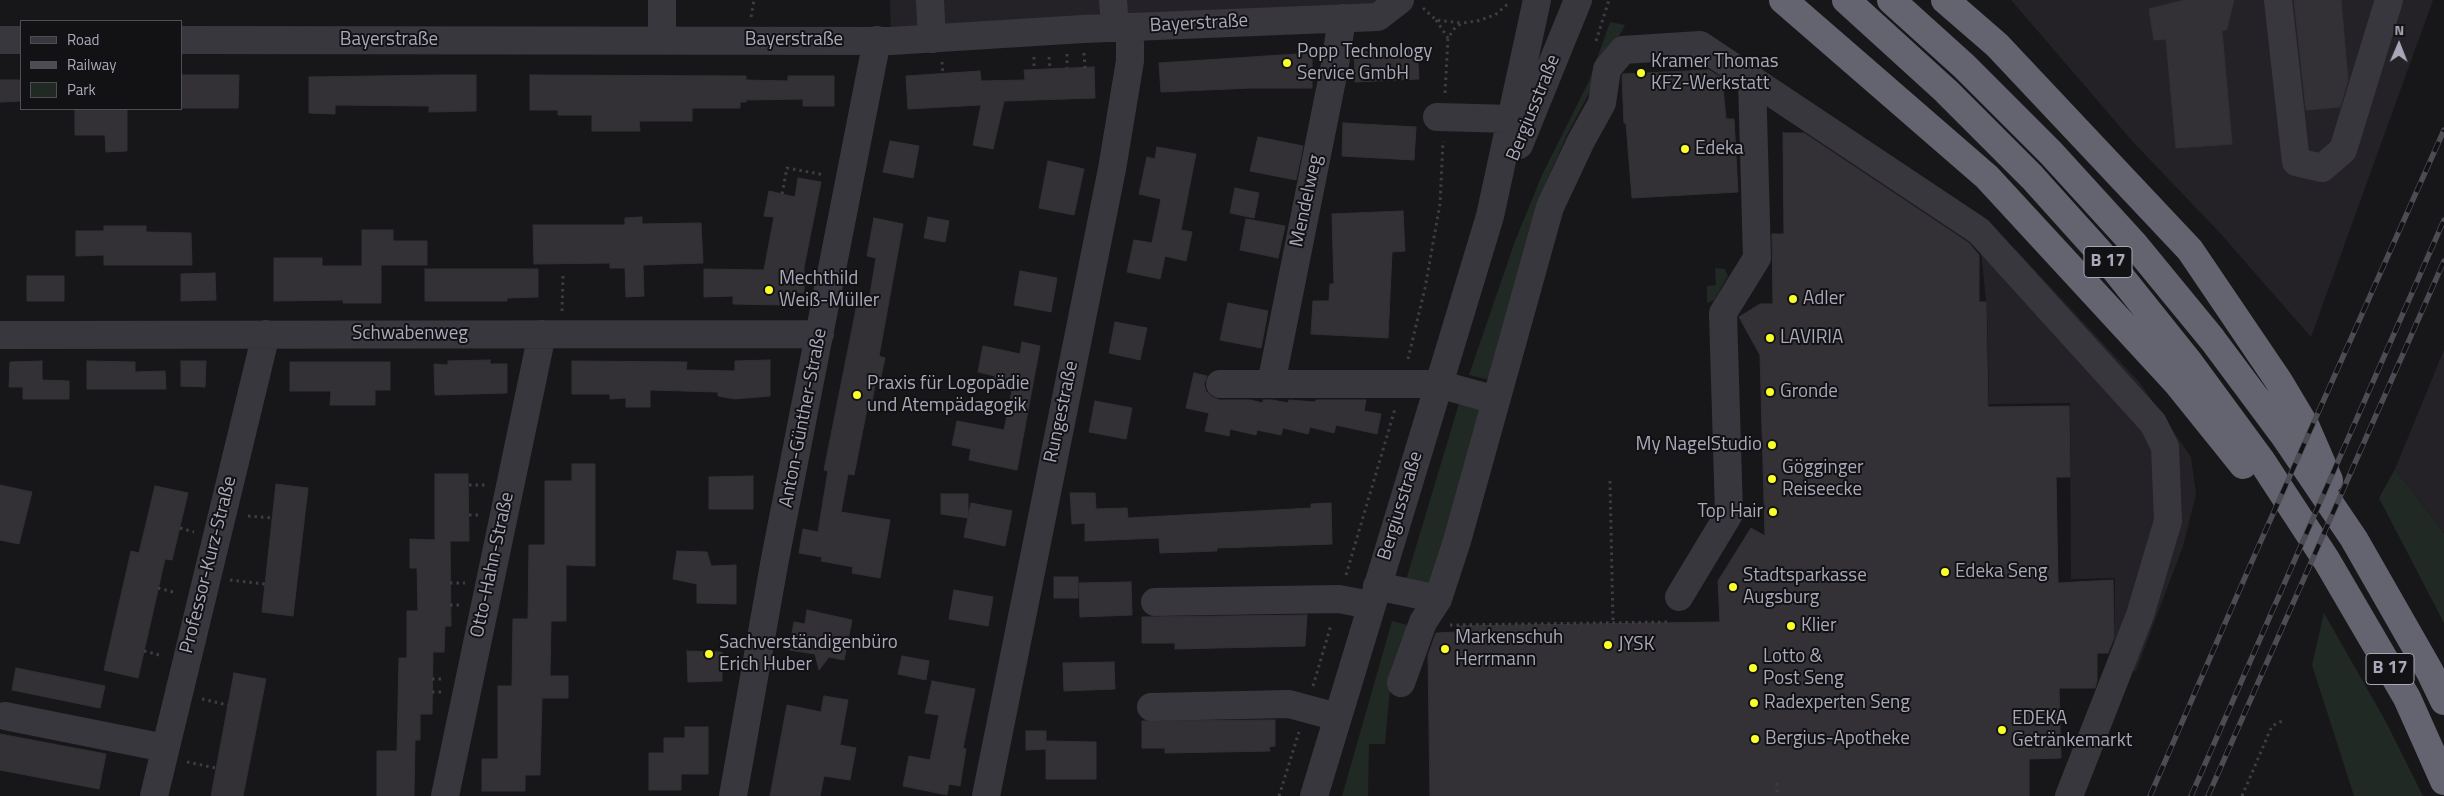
<!DOCTYPE html>
<html>
<head>
<meta charset="utf-8">
<style>
  body { margin:0 }
  #map { position:relative; width:2444px; height:796px; overflow:hidden; background:#171719; font-family:"Titillium Web",sans-serif }
  canvas { display:block }
  .legend { position:absolute; left:20px; top:20px; width:162px; height:90px; box-sizing:border-box; background:#121214; border:1px solid #4e4e56; margin:0; padding:6px 9px; list-style:none; font-size:15px; color:#a9a8ba }
  .legend li { display:flex; align-items:center; gap:10px; height:25px }
  .legend b { width:25px; border:1px solid #4e4e56 }
  .north { position:absolute; left:2374px; top:20px; width:50px; height:50px; -webkit-text-stroke:4px #121214; paint-order:stroke; rotate:1deg; font-size:14px; font-weight:700; line-height:20px; text-align:center; color:#a9a8ba }
  .north::after { content:''; display:block; margin:auto; width:18px; height:22px; background:#a9a8ba; clip-path:polygon(50% 0,100% 100%,50% 72%,0 100%) }
</style>
</head>
<body>
<div id="map">
<canvas width="2444" height="796"></canvas>
<ul class="legend">
<li><b style="height:6px;background:#39373e"></b>Road</li>
<li><b style="height:6px;background:#4d4c55"></b>Railway</li>
<li><b style="height:14px;background:#202924"></b>Park</li>
</ul>
<div class="north">N</div>
</div>
<script>
const g = document.querySelector('canvas').getContext('2d');
g.lineJoin = 'round';
function fillPath(path, color) {
  g.fillStyle = color;
  g.fill(path, 'evenodd');
}
function toPath(rows) {
  const path = new Path2D();
  for (const r of rows) {
    path.moveTo(r[0], r[1]);
    for (let i = 2; i < r.length; i += 2) path.lineTo(r[i], r[i + 1]);
  }
  return path;
}
function strokePath(path, color, width, dash) {
  g.strokeStyle = color;
  g.lineWidth = width;
  g.lineCap = dash ? 'butt' : 'round';
  g.setLineDash(dash || []);
  g.stroke(path);
}
function label(font, color, halo, rows, align = 'center') {
  g.font = font + ' "Titillium Web",sans-serif';
  g.lineWidth = 4;
  g.setLineDash([]);
  g.textBaseline = 'middle';
  g.strokeStyle = halo;
  g.fillStyle = color;
  for (const [text, x, y, turn = 0] of rows) {
    g.save();
    g.translate(x, y);
    g.rotate((+turn || 0) * Math.PI / 180);
    g.textAlign = isNaN(turn) ? turn : align;
    if (halo) g.strokeText(text, 0, 0);
    g.fillText(text, 0, 0);
    g.restore();
  }
}
fillPath(toPath([
  [890,0,1400,0,1378,17,891,41],
  [2011,0,2433,0,2311,337,2220,233,2134,143],
  [2015,249,2140,383,2191,457,2196,494,2183,546,2136,671,2114,669,2115,578,2071,579,2070,403,1989,404,1987,309,1981,252,1997,255],
  [2444,350,2444,533,2395,469]
]), '#242226');
fillPath(toPath([
  [1610,22,1625,25,1567,135,1548,178,1497,372,1492,378,1486,379,1469,375,1515,241,1542,175,1589,81],
  [1715,268,1725,269,1728,276,1714,300,1707,303,1707,286,1716,285],
  [1460,400,1478,405,1483,417,1429,584,1406,580],
  [2395,469,2444,533,2444,623,2379,498],
  [2324,613,2386,722,2423,796,2354,796,2312,665],
  [1392,621,1412,626,1392,667,1385,744,1369,744,1368,796,1342,796]
]), '#202924');
const building = toPath([
  [2185,0,2234,0,2227,29,2222,31,2232,144,2176,148,2166,39,2154,40,2149,9,2185,0],
  [2294,0,2341,0,2348,80,2340,107,2306,110,2294,0],
  [1417,49,1419,79,1355,82,1354,52,1417,49],
  [1312,53,1312,88,1251,88,1161,92,1159,63,1312,53],
  [1094,67,1095,98,1004,101,993,149,973,145,981,105,908,109,906,76,980,71,981,81,1025,80,1024,70,1094,67],
  [1709,70,1722,78,1726,119,1734,119,1738,192,1632,198,1626,123,1624,123,1622,76,1623,74,1709,70],
  [181,75,239,75,238,108,181,108,181,75],
  [440,75,476,75,476,111,429,112,429,106,335,105,335,114,309,113,309,77,440,75],
  [530,75,746,76,746,80,788,81,788,76,834,76,834,106,803,106,803,99,746,100,746,102,740,102,740,108,692,108,692,121,639,121,640,131,592,131,592,115,558,115,558,110,530,110,530,75],
  [0,80,21,80,21,101,0,102,0,80],
  [75,109,127,109,127,151,106,152,105,135,75,135,75,109],
  [1343,123,1416,127,1414,160,1342,156,1343,123],
  [1783,133,1804,133,1969,243,1979,255,1979,302,1986,302,1988,407,2069,406,2070,477,2056,477,2058,583,2113,580,2114,638,2108,653,2097,653,2097,681,2095,688,2059,688,2061,758,2029,759,2029,796,1430,796,1428,655,1436,633,1457,632,1457,626,1720,622,1718,581,1751,528,1765,536,1760,355,1739,317,1760,304,1773,304,1772,234,1784,234,1783,133],
  [1258,137,1303,146,1296,180,1250,171,1258,137],
  [890,141,919,146,913,178,883,172,890,141],
  [1157,147,1196,154,1181,230,1192,232,1186,261,1165,256,1160,279,1127,272,1134,240,1152,243,1161,199,1139,194,1147,157,1155,159,1157,147],
  [1048,161,1084,169,1074,215,1039,208,1048,161],
  [798,178,821,182,804,267,804,293,782,292,782,305,733,304,733,296,704,297,704,269,764,270,774,217,764,216,769,191,795,197,798,178],
  [1235,188,1259,193,1254,218,1230,213,1235,188],
  [1403,211,1405,251,1392,252,1388,338,1311,334,1313,301,1329,301,1330,284,1334,284,1332,214,1403,211],
  [642,217,642,224,701,223,703,263,643,265,644,296,626,297,625,268,610,268,610,263,534,264,533,225,625,225,625,218,642,217],
  [928,217,949,221,945,242,924,238,928,217],
  [874,218,903,224,879,356,885,358,879,386,875,385,871,409,867,409,854,475,848,474,841,512,890,520,880,578,852,573,853,567,821,561,822,557,799,553,803,529,818,532,828,471,824,470,858,299,869,301,876,258,867,256,874,218],
  [1246,219,1285,226,1278,258,1240,250,1246,219],
  [104,226,146,226,146,232,191,233,192,265,104,265,104,255,76,256,76,231,104,231,104,226],
  [362,230,393,230,393,241,427,241,427,265,381,265,381,303,343,303,343,300,274,301,274,258,322,258,322,266,362,266,362,230],
  [425,269,538,269,538,297,507,298,507,301,425,301,425,269],
  [1020,271,1057,278,1051,312,1014,305,1020,271],
  [215,273,216,300,181,301,181,274,215,273],
  [27,276,64,276,64,301,27,301,27,276],
  [1228,303,1268,311,1261,348,1220,340,1228,303],
  [1115,322,1147,328,1140,360,1109,353,1115,322],
  [1022,342,1040,346,1017,470,969,460,971,449,952,445,957,421,1004,430,1012,390,993,386,995,376,978,372,983,346,1020,354,1022,342],
  [490,360,490,364,507,364,507,393,435,395,434,364,448,365,448,361,490,360],
  [770,360,770,396,735,399,718,396,718,392,650,390,650,407,626,407,626,398,610,399,610,394,572,394,572,361,687,362,686,370,735,371,735,361,770,360],
  [42,361,42,380,69,381,69,399,23,399,23,387,9,387,10,362,42,361],
  [87,361,135,362,135,372,165,371,166,389,87,389,87,361],
  [181,361,206,361,205,387,181,386,181,361],
  [290,362,390,362,390,390,375,390,375,405,330,405,331,391,290,391,290,362],
  [1194,373,1207,376,1204,384,1206,391,1212,397,1220,400,1250,400,1263,403,1263,400,1272,400,1288,403,1289,400,1315,402,1316,400,1366,400,1364,411,1381,414,1377,434,1336,425,1334,433,1310,427,1308,434,1283,428,1281,435,1257,430,1256,435,1230,429,1229,436,1205,431,1209,413,1186,408,1194,373],
  [1095,401,1132,408,1126,439,1089,432,1095,401],
  [572,464,595,464,595,566,566,565,566,621,551,621,550,676,568,676,568,698,542,698,540,775,525,775,525,791,482,791,482,759,498,759,498,686,512,686,513,619,528,619,529,545,545,545,545,481,572,481,572,464],
  [435,474,468,474,469,541,450,541,451,626,445,626,444,652,433,652,432,714,420,714,420,740,415,740,414,796,377,796,377,751,397,751,399,658,407,658,407,611,418,611,417,568,410,568,410,539,435,540,435,474],
  [753,476,753,509,709,509,709,477,753,476],
  [276,484,308,488,293,616,262,612,276,484],
  [0,485,32,492,19,544,0,540,0,485],
  [155,486,188,493,172,560,165,559,138,678,104,670,131,551,139,553,155,486],
  [1070,493,1095,493,1096,509,1127,508,1128,518,1311,508,1311,504,1331,503,1332,544,1217,548,1217,551,1160,553,1159,538,1085,541,1085,523,1072,524,1070,493],
  [941,494,968,494,968,518,941,514,941,494],
  [971,503,1012,511,1005,546,964,537,971,503],
  [677,551,707,552,711,566,736,565,736,604,697,603,697,584,673,579,677,551],
  [1054,577,1078,577,1078,598,1054,598,1054,577],
  [1131,582,1132,615,1080,617,1079,583,1131,582],
  [954,590,993,597,988,626,949,619,954,590],
  [807,610,852,620,844,660,829,657,819,670,815,654,789,650,794,622,805,624,807,610],
  [1307,615,1305,646,1175,649,1175,643,1142,643,1142,617,1307,615],
  [687,651,722,652,722,681,688,682,687,651],
  [902,656,929,661,926,680,898,674,902,656],
  [1114,662,1115,689,1064,691,1063,663,1114,662],
  [16,668,105,686,100,708,12,690,16,668],
  [234,673,266,679,243,796,211,796,234,673],
  [932,681,975,689,963,748,966,749,960,786,949,784,947,795,903,786,909,756,930,760,939,715,925,713,932,681],
  [824,696,848,700,840,745,856,748,850,780,824,776,820,796,770,796,787,705,821,712,824,696],
  [1275,720,1275,746,1269,747,1270,751,1165,753,1165,748,1142,748,1142,721,1275,720],
  [685,727,708,727,708,774,681,774,681,790,649,790,649,753,664,753,664,738,685,738,685,727],
  [1026,731,1046,731,1046,749,1026,750,1026,731],
  [0,734,106,754,99,789,0,770,0,734],
  [1046,741,1096,742,1096,779,1046,779,1046,741]
]);
fillPath(building, '#333135');
strokePath(building, '#323035', 1);
strokePath(toPath([
  [1423,8,1436,20,1461,23],
  [751,17,754,0],
  [1436,20,1448,38],
  [1596,41,1609,0],
  [1084,53,1085,68],
  [1067,54,1067,68],
  [1034,57,1034,69],
  [1049,57,1050,69],
  [942,62,943,74],
  [1445,93,1448,38,1454,29,1462,23,1477,21,1495,15,1509,3],
  [782,194,787,168,825,175],
  [562,311,563,276],
  [1408,359,1425,288,1440,204,1443,141],
  [1610,481,1613,623],
  [469,485,486,485],
  [469,515,478,515],
  [248,516,272,518],
  [180,528,194,532],
  [1346,575,1395,409],
  [230,580,265,584],
  [450,583,465,583],
  [158,588,177,593],
  [450,605,460,605],
  [1450,625,1671,622],
  [144,651,163,656],
  [432,679,444,679],
  [1313,686,1331,625],
  [432,692,442,692],
  [202,699,228,705],
  [187,762,216,768],
  [1777,783,1777,796],
  [1279,796,1299,732],
  [2242,796,2272,726,2282,721]
]), '#3e3d45', 3, [2.5, 4]);
strokePath(toPath([
  [930,0,932,39],
  [1113,0,1115,28],
  [2278,0,2296,162,2322,168,2343,150,2389,0],
  [0,40,21,40],
  [181,40,891,41,1083,29,1378,17,1400,0],
  [662,40,662,0],
  [1437,117,1512,119],
  [1519,145,1578,0],
  [0,335,820,334],
  [1220,384,1438,384,1496,400],
  [1271,384,1335,65,1342,18],
  [1377,586,1438,599],
  [1679,597,1729,514,1723,313,1757,258,1752,79],
  [1155,602,1339,599,1370,605],
  [1401,683,1423,622,1438,599,1457,541,1550,207,1581,141,1602,103,1607,69,1623,50,1700,45,1979,231,2153,423,2165,447,2168,521,2140,615,2069,796],
  [1151,707,1289,704,1337,717],
  [5,716,165,748],
  [154,796,266,334],
  [445,796,542,334],
  [733,796,775,559,877,40],
  [986,796,1112,169,1130,61,1130,27],
  [1314,796,1490,216,1537,0]
]), '#39373e', 28);
strokePath(toPath([
  [1783,0,1987,177,2177,383,2243,465],
  [1846,0,1946,91,2032,177,2113,267,2189,362,2261,460,2327,561,2407,698,2444,781],
  [1891,0,1964,66,2051,153,2134,244,2212,339,2285,437,2354,539,2430,672,2444,701],
  [1945,0,1997,45,2190,250,2278,380,2306,427,2329,480]
]), '#646370', 28);
const rail = toPath([
  [2150,796,2256,552,2444,130],
  [2191,796,2444,220],
  [2208,796,2444,261]
]);
strokePath(rail, '#4d4c55', 5.5);
strokePath(rail, '#121214', 4, [11]);
for (const [x, y, r, color] of [
  [1287,63,5,"#f9ff29"],
  [1641,73,5,"#f9ff29"],
  [1685,149,5,"#f9ff29"],
  [769,290,5,"#f9ff29"],
  [1793,299,5,"#f9ff29"],
  [1770,338,5,"#f9ff29"],
  [1770,392,5,"#f9ff29"],
  [857,395,5,"#f9ff29"],
  [1772,445,5,"#f9ff29"],
  [1772,479,5,"#f9ff29"],
  [1773,512,5,"#f9ff29"],
  [1945,572,5,"#f9ff29"],
  [1733,587,5,"#f9ff29"],
  [1791,626,5,"#f9ff29"],
  [1608,645,5,"#f9ff29"],
  [1445,649,5,"#f9ff29"],
  [709,654,5,"#f9ff29"],
  [1753,668,5,"#f9ff29"],
  [1754,703,5,"#f9ff29"],
  [2002,730,5,"#f9ff29"],
  [1755,739,5,"#f9ff29"]
]) {
  const dot = new Path2D();
  dot.arc(x, y, r, 0, 2 * Math.PI);
  g.fillStyle = color;
  g.fill(dot);
  strokePath(dot, '#121214', 2);
}
for (const [x, y, w] of [
  [2108,262,48],
  [2390,669,48]
]) {
  const box = new Path2D();
  box.roundRect(x - w / 2, y - 15.5, w, 31, 4);
  g.fillStyle = '#121214';
  g.fill(box);
  strokePath(box, '#a9a8ba', 1);
}
label('bold 18px', '#a9a8ba', null, [
  ["B 17",2108,262],
  ["B 17",2390,669]
]);
label('19px', '#a9a8ba', '#121214', [
  ["Bayerstraße",1199,24,-3],
  ["Bayerstraße",389,40],
  ["Bayerstraße",794,40],
  ["Bergiusstraße",1534,108,-68],
  ["Mendelweg",1307,201,-78],
  ["Schwabenweg",410,334],
  ["Rungestraße",1062,412,-78],
  ["Anton-Günther-Straße",804,418,-79],
  ["Bergiusstraße",1401,506,-73],
  ["Professor-Kurz-Straße",209,565,-76],
  ["Otto-Hahn-Straße",493,565,-78]
]);
label('19px', '#a9a8ba', '#121214', [
  ["Popp Technology",1297,52],
  ["Service GmbH",1297,74],
  ["Kramer Thomas",1651,62],
  ["KFZ-Werkstatt",1651,84],
  ["Edeka",1695,149],
  ["Mechthild",779,279],
  ["Weiß-Müller",779,301],
  ["Adler",1803,299],
  ["LAVIRIA",1780,338],
  ["Praxis für Logopädie",867,384],
  ["und Atempädagogik",867,406],
  ["Gronde",1780,392],
  ["My NagelStudio",1762,445,"right"],
  ["Gögginger",1782,468],
  ["Reiseecke",1782,490],
  ["Top Hair",1763,512,"right"],
  ["Edeka Seng",1955,572],
  ["Stadtsparkasse",1743,576],
  ["Augsburg",1743,598],
  ["Klier",1801,626],
  ["Markenschuh",1455,638],
  ["Herrmann",1455,660],
  ["Sachverständigenbüro",719,643],
  ["Erich Huber",719,665],
  ["JYSK",1618,645],
  ["Lotto &",1763,657],
  ["Post Seng",1763,679],
  ["Radexperten Seng",1764,703],
  ["EDEKA",2012,719],
  ["Getränkemarkt",2012,741],
  ["Bergius-Apotheke",1765,739]
], 'left');
</script>
</body>
</html>
